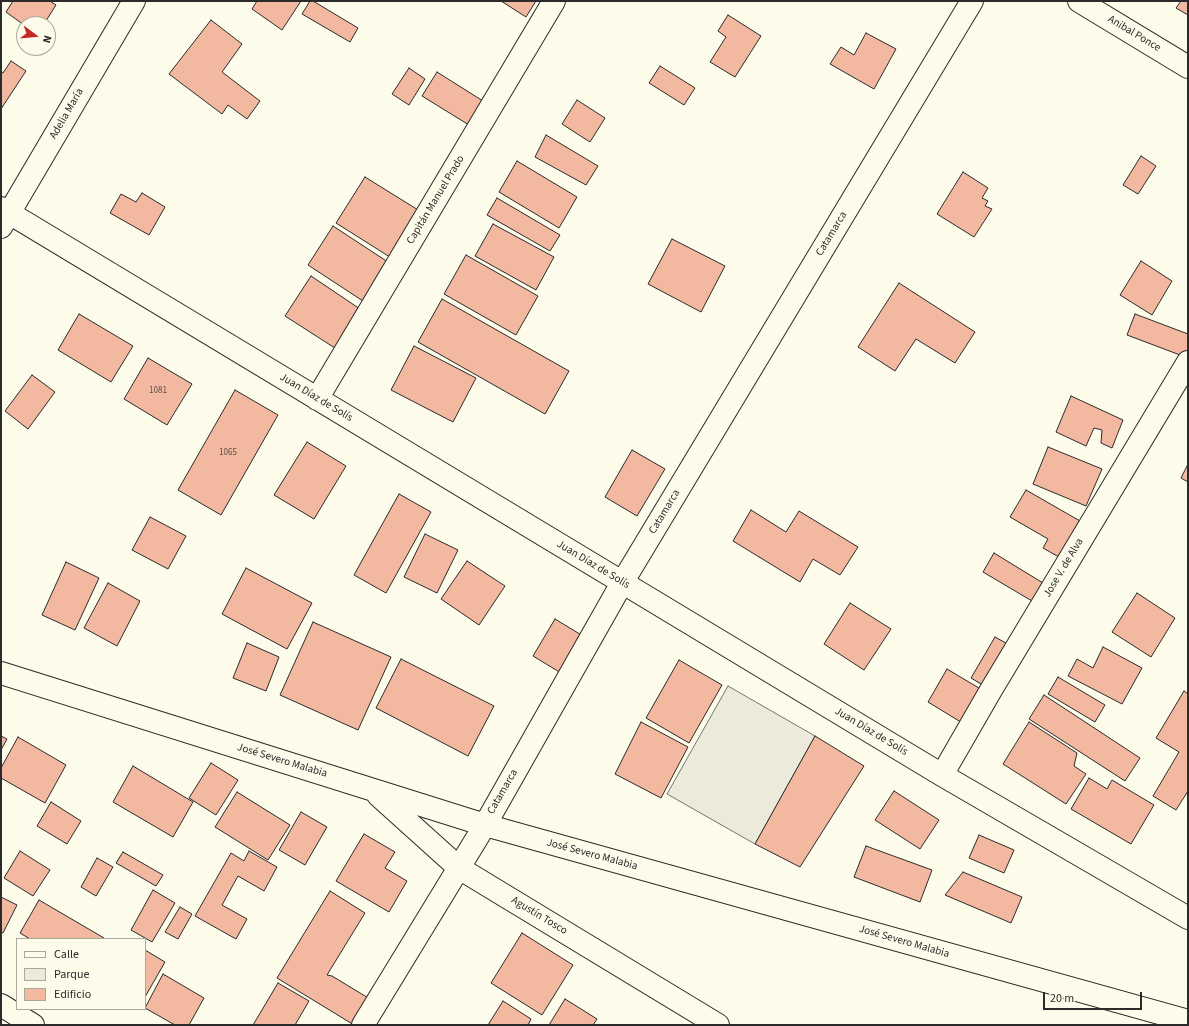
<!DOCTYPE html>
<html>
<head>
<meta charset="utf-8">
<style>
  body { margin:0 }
  #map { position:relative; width:1189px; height:1026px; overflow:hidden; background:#fdfbea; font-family:"Source Sans 3",sans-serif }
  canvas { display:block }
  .frame { position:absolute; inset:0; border:2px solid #2b2b2b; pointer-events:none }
  .legend { position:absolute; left:16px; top:938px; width:130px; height:72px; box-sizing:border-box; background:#fdfbea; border:1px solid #a9a89e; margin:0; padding:5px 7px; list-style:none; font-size:12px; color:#2b2b2b }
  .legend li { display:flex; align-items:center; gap:8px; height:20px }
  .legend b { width:20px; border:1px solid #a9a89e }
  .north { position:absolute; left:16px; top:16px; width:40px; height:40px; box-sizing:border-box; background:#fdfbea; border:1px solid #a9a89e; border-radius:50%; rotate:106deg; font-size:11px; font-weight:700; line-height:16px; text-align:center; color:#2b2b2b }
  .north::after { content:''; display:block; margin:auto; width:14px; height:18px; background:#c62828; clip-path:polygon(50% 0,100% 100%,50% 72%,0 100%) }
  .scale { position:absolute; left:1043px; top:992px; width:99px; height:18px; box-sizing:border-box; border:2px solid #2b2b2b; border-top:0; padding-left:5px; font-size:12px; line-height:14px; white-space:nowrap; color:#2b2b2b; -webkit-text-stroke:3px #fdfbea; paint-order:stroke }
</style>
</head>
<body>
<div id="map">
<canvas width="1189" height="1026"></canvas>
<div class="frame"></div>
<ul class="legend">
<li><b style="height:5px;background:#fdfbea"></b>Calle</li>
<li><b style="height:11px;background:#ecebdb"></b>Parque</li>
<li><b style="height:11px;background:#f2b8a0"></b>Edificio</li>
</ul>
<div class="north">N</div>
<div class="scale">20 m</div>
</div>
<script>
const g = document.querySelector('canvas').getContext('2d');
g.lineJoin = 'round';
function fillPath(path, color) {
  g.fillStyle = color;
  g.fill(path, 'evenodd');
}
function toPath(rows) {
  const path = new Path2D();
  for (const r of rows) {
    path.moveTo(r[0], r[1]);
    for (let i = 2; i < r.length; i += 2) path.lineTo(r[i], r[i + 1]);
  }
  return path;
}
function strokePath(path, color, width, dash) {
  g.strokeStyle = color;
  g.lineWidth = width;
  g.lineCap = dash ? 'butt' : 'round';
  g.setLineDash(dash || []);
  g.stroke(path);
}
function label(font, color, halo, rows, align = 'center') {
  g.font = font + ' "Source Sans 3",sans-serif';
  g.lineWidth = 3;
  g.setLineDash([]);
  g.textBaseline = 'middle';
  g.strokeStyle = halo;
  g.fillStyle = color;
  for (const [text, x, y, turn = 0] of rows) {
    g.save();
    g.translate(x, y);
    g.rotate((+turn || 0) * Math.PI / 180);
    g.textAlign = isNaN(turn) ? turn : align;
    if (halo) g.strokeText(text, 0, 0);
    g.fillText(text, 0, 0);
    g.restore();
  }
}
const green = toPath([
  [728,686,815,736,755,844,667,794,728,686]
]);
fillPath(green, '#ecebdb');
strokePath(green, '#74746e', 1);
const building = toPath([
  [13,1,50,1,56,5,44,24,24,25,6,12,13,1],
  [257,1,301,1,282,30,252,9,257,1],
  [310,1,313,1,358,28,350,42,302,14,310,1],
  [501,1,536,1,526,17,501,1],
  [1181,1,1188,1,1188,15,1176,8,1181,1],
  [728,15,761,36,735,77,710,62,726,37,718,31,728,15],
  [211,20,242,44,222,72,260,101,247,119,228,105,222,114,169,74,211,20],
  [866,33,896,49,874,89,830,64,841,47,854,55,866,33],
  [11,61,26,71,1,109,1,72,3,73,11,61],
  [660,66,695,88,684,105,649,83,660,66],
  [409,68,425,79,409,105,392,94,409,68],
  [437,72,483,101,469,125,422,96,437,72],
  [577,100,605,118,590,142,562,124,577,100],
  [546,135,598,166,586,185,535,157,546,135],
  [1141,156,1156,166,1138,194,1123,185,1141,156],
  [517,161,577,197,559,228,499,192,517,161],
  [963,172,988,188,982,198,988,201,985,206,992,209,974,237,937,214,963,172],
  [365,177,423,213,393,259,336,223,365,177],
  [142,193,165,207,149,235,110,213,121,194,136,202,142,193],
  [497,198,560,235,550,251,487,215,497,198],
  [493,224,554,257,536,290,475,256,493,224],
  [333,226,391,264,366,303,308,265,333,226],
  [672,239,725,266,701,312,648,284,672,239],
  [466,255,538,296,516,335,444,294,466,255],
  [1141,261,1172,281,1152,315,1120,295,1141,261],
  [311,276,363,311,338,350,285,316,311,276],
  [899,283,975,332,955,363,916,339,895,371,858,347,899,283],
  [442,299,569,371,545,414,418,342,442,299],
  [79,314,133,346,111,382,58,350,79,314],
  [1135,314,1188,334,1188,358,1127,335,1135,314],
  [414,346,476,378,453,422,391,390,414,346],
  [148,358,192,384,167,425,124,399,148,358],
  [32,375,55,392,28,429,5,411,32,375],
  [235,390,278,415,221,515,178,490,235,390],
  [1071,396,1123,420,1112,448,1101,443,1102,430,1094,428,1086,446,1056,432,1071,396],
  [307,442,346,466,314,519,274,495,307,442],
  [1048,447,1102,469,1086,506,1033,484,1048,447],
  [632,450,665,469,637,516,605,497,632,450],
  [1188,464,1188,482,1181,478,1188,464],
  [1026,490,1087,525,1066,561,1043,548,1048,539,1010,517,1026,490],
  [399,494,431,512,386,593,354,575,399,494],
  [751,510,786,532,799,511,858,547,840,575,813,559,800,582,733,541,751,510],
  [150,517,186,536,168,569,132,550,150,517],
  [425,534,458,550,437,593,404,577,425,534],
  [994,553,1043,583,1032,601,983,572,994,553],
  [467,561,505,586,479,625,441,599,467,561],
  [66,562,99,578,75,630,42,615,66,562],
  [246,568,312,603,287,649,222,614,246,568],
  [108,583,140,601,117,646,84,628,108,583],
  [1137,593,1175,618,1151,657,1112,632,1137,593],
  [850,603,891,629,864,670,824,644,850,603],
  [555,619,583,636,561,673,533,656,555,619],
  [313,622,391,657,358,730,280,695,313,622],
  [995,637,1015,648,991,690,971,678,995,637],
  [247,643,279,657,266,691,233,678,247,643],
  [1103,647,1142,668,1122,704,1068,676,1077,659,1093,668,1103,647],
  [401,659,494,706,468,756,376,708,401,659],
  [679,660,722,685,689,743,646,718,679,660],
  [947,669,984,691,964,724,928,702,947,669],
  [1058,677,1105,705,1095,722,1048,694,1058,677],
  [1184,691,1188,694,1188,791,1176,810,1153,796,1179,752,1156,738,1184,691],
  [1044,695,1140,758,1125,781,1029,719,1044,695],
  [641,722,688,747,661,798,615,774,641,722],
  [1029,722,1077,753,1074,766,1086,774,1066,804,1003,764,1029,722],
  [1,736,7,739,1,750,1,736],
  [815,736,864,766,800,867,755,844,815,736],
  [18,737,66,765,45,803,1,778,1,768,18,737],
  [211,763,238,780,216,815,189,798,211,763],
  [133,766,193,802,173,837,113,802,133,766],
  [1089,778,1107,789,1112,780,1154,805,1131,844,1071,809,1089,778],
  [894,791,939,820,920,849,875,820,894,791],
  [237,792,290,825,268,860,215,827,237,792],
  [51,802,81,821,67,844,37,826,51,802],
  [301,812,327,827,305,865,279,850,301,812],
  [364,834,395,852,385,868,407,881,389,912,336,881,364,834],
  [979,835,1014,850,1004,873,969,858,979,835],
  [866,846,932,870,920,902,854,877,866,846],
  [20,851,50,870,33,896,4,878,20,851],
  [249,851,277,867,264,891,238,876,222,905,247,919,236,939,195,916,231,853,244,861,249,851],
  [123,852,163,875,156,886,116,863,123,852],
  [97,858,113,867,96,896,81,887,97,858],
  [963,872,1022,897,1011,923,945,895,963,872],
  [153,890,175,903,152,942,131,930,153,890],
  [330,891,365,913,327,975,332,976,370,999,354,1025,277,978,330,891],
  [1,897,17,905,3,933,1,932,1,897],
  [39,900,104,938,104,939,30,939,20,933,39,900],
  [180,907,192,914,178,939,165,932,180,907],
  [522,933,573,965,542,1015,491,983,522,933],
  [145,950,165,962,145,997,145,950],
  [163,974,204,998,189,1025,175,1025,145,1008,163,974],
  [278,983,309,1001,295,1025,253,1025,278,983],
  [565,999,597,1019,593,1025,549,1025,565,999],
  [503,1001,531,1019,528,1025,488,1025,503,1001]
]);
fillPath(building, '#f2b8a0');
strokePath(building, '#2b2b2b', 1);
const minor = toPath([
  [1079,1,1188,67],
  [1,208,942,775,1188,918],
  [1,227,134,1],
  [317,399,554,1],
  [1,673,485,825,1188,1021],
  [942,775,991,690,1188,362],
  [378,795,459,868,718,1025],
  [1,1005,33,1025],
  [363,1025,485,825,622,583,972,1]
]);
strokePath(minor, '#2b2b2b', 24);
strokePath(minor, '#fdfbea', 22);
label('9px', '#5d4e48', null, [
  ["1081",158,391],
  ["1065",228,453]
]);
label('11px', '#2b2b2b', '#fdfbea', [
  ["Anibal Ponce",1134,34,31],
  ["Adelia María",67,114,-60],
  ["Capitán Manuel Prado",436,200,-59],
  ["Catamarca",832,234,-59],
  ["Juan Díaz de Solís",316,398,31],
  ["Catamarca",665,512,-59],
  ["Juan Díaz de Solís",593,565,31],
  ["Jose V. de Alva",1064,568,-59],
  ["Juan Díaz de Solís",871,732,31],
  ["José Severo Malabia",282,761,17],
  ["Catamarca",503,792,-60],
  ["José Severo Malabia",592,855,15],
  ["Agustín Tosco",539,916,31],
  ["José Severo Malabia",904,942,16]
]);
</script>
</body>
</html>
